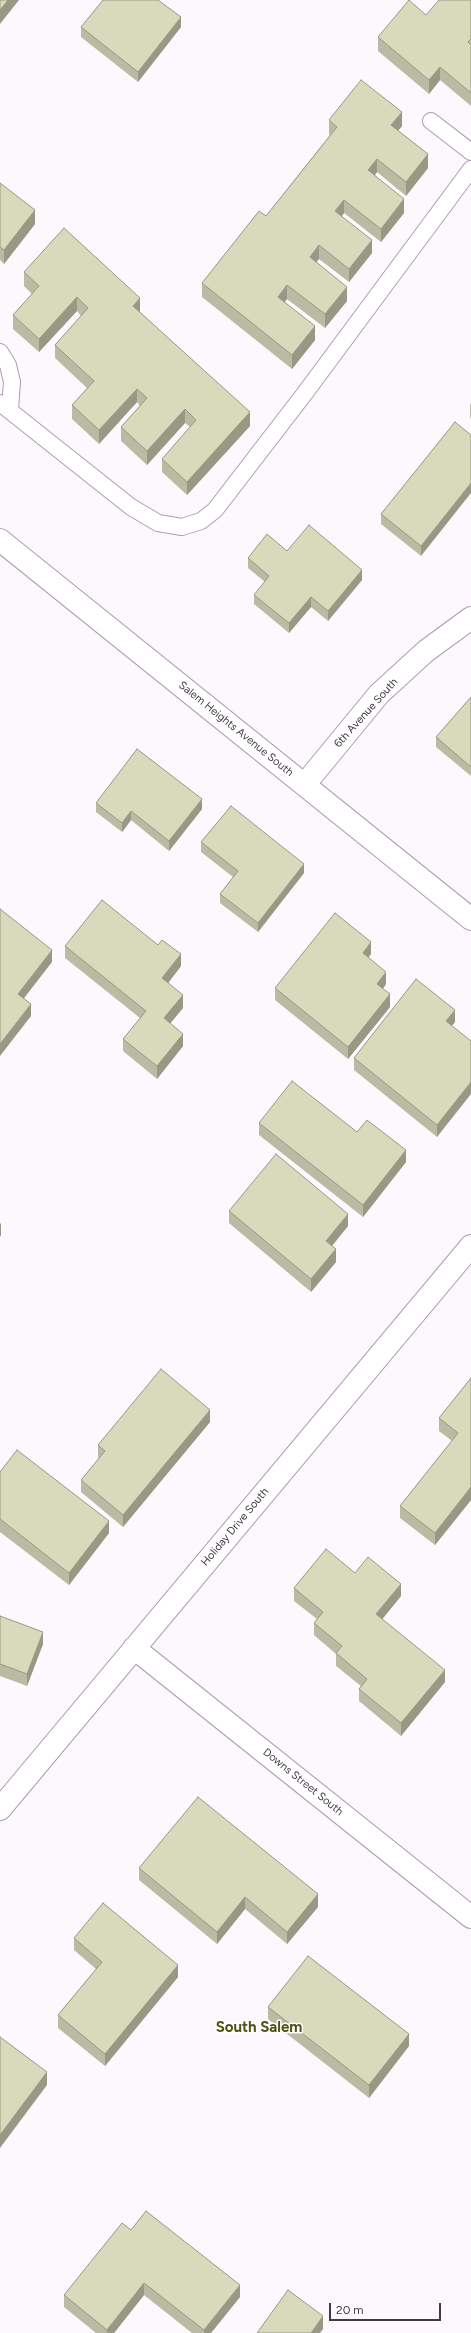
<!DOCTYPE html>
<html>
<head>
<meta charset="utf-8">
<style>
  body { margin:0 }
  #map { position:relative; width:471px; height:2333px; overflow:hidden; background:#fdf8fd; font-family:Figtree,sans-serif }
  canvas { display:block }
  .scale { position:absolute; left:329px; top:2303px; width:112px; height:18px; box-sizing:border-box; border:2px solid #423943; border-top:0; padding-left:5px; font-size:12px; line-height:14px; white-space:nowrap; color:#423943; -webkit-text-stroke:3px #fff; paint-order:stroke }
</style>
</head>
<body>
<div id="map">
<canvas width="471" height="2333"></canvas>
<div class="scale">20 m</div>
</div>
<script>
const g = document.querySelector('canvas').getContext('2d');
g.lineJoin = 'round';
function toPath(rows) {
  const path = new Path2D();
  for (const r of rows) {
    path.moveTo(r[0], r[1]);
    for (let i = 2; i < r.length; i += 2) path.lineTo(r[i], r[i + 1]);
  }
  return path;
}
function strokePath(path, color, width, dash) {
  g.strokeStyle = color;
  g.lineWidth = width;
  g.lineCap = dash ? 'butt' : 'round';
  g.setLineDash(dash || []);
  g.stroke(path);
}
function fillPath(path, color) {
  g.fillStyle = color;
  g.fill(path, 'evenodd');
}
function label(font, color, halo, rows, align = 'center') {
  g.font = font + ' Figtree,sans-serif';
  g.lineWidth = 3;
  g.setLineDash([]);
  g.textBaseline = 'middle';
  g.strokeStyle = halo;
  g.fillStyle = color;
  for (const [text, x, y, turn = 0] of rows) {
    g.save();
    g.translate(x, y);
    g.rotate((+turn || 0) * Math.PI / 180);
    g.textAlign = isNaN(turn) ? turn : align;
    if (halo) g.strokeText(text, 0, 0);
    g.fillText(text, 0, 0);
    g.restore();
  }
}
const service = toPath([
  [431,121,471,152],
  [0,352,8,365,12,382,10,409],
  [0,403,131,507,158,523,182,527,201,521,215,510,305,393,471,169]
]);
const minor = toPath([
  [305,784,379,694,426,651,471,618],
  [134,1648,471,1917],
  [0,1809,471,1246]
]);
const tertiary = toPath([
  [0,540,471,919]
]);
strokePath(service, '#af9bb2', 18);
strokePath(minor, '#af9bb2', 24);
strokePath(tertiary, '#af9bb2', 24);
strokePath(service, '#fff', 16);
strokePath(minor, '#fff', 22);
strokePath(tertiary, '#fff', 22);
fillPath(toPath([
  [471,0,471,106,440,80,429,94,378,51,378,37,426,15],
  [81,27,181,27,138,82,81,37],
  [329,120,402,126,398,131,428,168,406,196,377,172,375,175,404,213,381,242,344,213,342,216,372,253,349,282,319,259,316,262,347,301,325,328,287,299,285,302,315,340,292,369,202,297,202,283,266,216,330,135,329,134],
  [0,183,35,224,4,264,0,260],
  [24,272,140,311,140,312,250,426,187,495,162,472,162,459,190,427,185,423,147,465,121,441,121,427,140,406,137,402,99,444,72,419,72,405,87,388,55,358,55,345,81,316,77,311,39,352,13,329,13,315,32,294,24,286],
  [471,403,471,419,470,417,470,405],
  [455,422,421,556,381,524,381,514],
  [287,551,362,580,328,621,311,607,289,633,254,604,254,595,265,582,248,568,248,558],
  [471,697,471,776,436,747,436,737],
  [96,803,202,809,169,851,131,820,122,832,96,812],
  [201,842,304,873,258,932,220,903,220,894,233,877,201,852],
  [65,946,181,966,168,983,183,1008,170,1023,183,1046,157,1079,123,1051,123,1039,140,1018,65,958],
  [371,954,368,957,386,984,383,989,390,1007,348,1059,275,1000,275,988],
  [455,1022,452,1025,437,1137,354,1070,354,1058],
  [259,1123,357,1132,406,1162,363,1217,259,1135],
  [229,1211,348,1226,332,1246,336,1262,311,1292,229,1223],
  [471,1378,471,1500,435,1545,400,1518,400,1506,452,1441,439,1431,439,1418],
  [210,1422,123,1527,81,1492,81,1480,99,1458,98,1457,98,1445],
  [0,1472,109,1533,69,1585,0,1532],
  [355,1573,401,1596,382,1619,445,1682,401,1736,359,1701,359,1689,361,1686,336,1666,336,1654,314,1635,314,1623,317,1619,294,1601,294,1588],
  [0,1616,43,1644,27,1686,0,1676],
  [139,1868,318,1907,287,1944,245,1909,217,1944,139,1880],
  [74,1938,178,1977,105,2066,58,2028,58,2015,96,1969,74,1950],
  [268,2007,409,2046,369,2098,268,2019],
  [131,2230,240,2297,211,2333,192,2333,144,2295,114,2333,96,2333,64,2307,64,2295]
]), '#babba2');
fillPath(toPath([
  [8,0,19,0,0,24,0,10],
  [181,17,181,27,138,82,138,72],
  [440,67,440,80,429,94,429,80],
  [402,112,402,126,391,139,391,125],
  [428,154,428,168,406,196,406,182],
  [377,159,377,172,368,184,368,170],
  [404,199,404,213,381,242,381,229],
  [344,200,344,213,335,225,335,211],
  [35,210,35,224,4,264,4,250],
  [372,240,372,253,349,282,349,269],
  [319,245,319,259,310,270,310,257],
  [287,285,287,299,278,310,278,297],
  [347,287,347,301,325,328,325,314],
  [77,297,77,311,39,352,39,339],
  [140,298,140,311,133,320,133,306],
  [315,326,315,340,292,369,292,355],
  [137,389,137,402,99,444,99,430],
  [185,409,185,423,147,465,147,451],
  [250,412,250,426,187,495,187,482],
  [471,483,471,493,421,556,421,546],
  [362,570,362,580,328,621,328,611],
  [311,597,311,607,289,633,289,623],
  [202,799,202,809,169,851,169,841],
  [131,811,131,820,122,832,122,823],
  [304,864,304,873,258,932,258,923],
  [371,942,371,954,363,965,363,953],
  [52,950,52,962,18,1006,18,994],
  [181,954,181,966,162,991,162,978],
  [386,972,386,984,377,996,377,984],
  [390,994,390,1007,348,1059,348,1047],
  [183,995,183,1008,164,1031,164,1018],
  [31,1004,31,1016,0,1056,0,1044],
  [455,1010,455,1022,446,1033,446,1021],
  [183,1034,183,1046,157,1079,157,1066],
  [471,1082,471,1094,437,1137,437,1125],
  [406,1150,406,1162,363,1217,363,1205],
  [348,1214,348,1226,326,1253,326,1241],
  [1,1223,1,1235,0,1237,0,1224],
  [336,1249,336,1262,311,1292,311,1279],
  [210,1410,210,1422,123,1527,123,1515],
  [471,1487,471,1500,435,1545,435,1533],
  [109,1521,109,1533,69,1585,69,1573],
  [401,1584,401,1596,376,1627,376,1614],
  [43,1632,43,1644,27,1686,27,1674],
  [445,1670,445,1682,401,1736,401,1723],
  [318,1894,318,1907,287,1944,287,1932],
  [245,1897,245,1909,217,1944,217,1932],
  [178,1965,178,1977,105,2066,105,2054],
  [409,2034,409,2046,369,2098,369,2085],
  [47,2072,47,2085,0,2148,0,2135],
  [144,2283,144,2295,114,2333,107,2333,107,2330],
  [240,2285,240,2297,211,2333,204,2333,204,2330],
  [323,2316,323,2329,320,2333,311,2333]
]), '#979984');
const building = toPath([
  [0,0,8,0,0,10,0,0],
  [103,0,158,0,181,17,138,72,81,27,103,0],
  [409,0,426,15,439,0,471,0,471,39,468,42,471,45,471,93,440,67,429,80,378,37,409,0],
  [361,80,402,112,391,125,428,154,406,182,377,159,368,170,404,199,381,229,344,200,335,211,372,240,349,269,319,245,310,257,347,287,325,314,287,285,278,297,315,326,292,355,202,283,259,211,266,216,337,127,329,120,361,80],
  [0,183,35,210,4,250,0,247,0,183],
  [64,228,140,298,133,306,250,412,187,482,162,459,196,420,185,409,147,451,121,427,147,398,137,389,99,430,72,405,94,381,55,345,88,308,77,297,39,339,13,315,39,286,24,272,64,228],
  [455,422,471,435,471,483,421,546,381,514,455,422],
  [309,525,362,570,328,611,311,597,289,623,254,595,269,576,248,558,267,534,287,551,309,525],
  [471,697,471,767,436,737,471,697],
  [137,749,202,799,169,841,131,811,122,823,96,803,137,749],
  [231,806,304,864,258,923,220,894,238,871,201,842,231,806],
  [102,900,158,945,162,940,181,954,162,978,183,995,164,1018,183,1034,157,1066,123,1039,146,1011,65,946,102,900],
  [0,909,52,950,18,994,31,1004,0,1044,0,909],
  [335,913,371,942,363,953,386,972,377,984,390,994,348,1047,275,988,335,913],
  [416,979,455,1010,446,1021,471,1041,471,1082,437,1125,354,1058,416,979],
  [292,1081,357,1132,367,1120,406,1150,363,1205,259,1123,292,1081],
  [276,1154,348,1214,326,1241,336,1249,311,1279,229,1211,276,1154],
  [161,1369,210,1410,123,1515,81,1480,105,1451,98,1445,161,1369],
  [471,1378,471,1487,435,1533,400,1506,458,1433,439,1418,471,1378],
  [17,1450,109,1521,69,1573,0,1519,0,1472,17,1450],
  [326,1549,355,1573,368,1557,401,1584,376,1614,445,1670,401,1723,359,1689,367,1679,336,1653,342,1646,314,1623,323,1612,294,1588,326,1549],
  [0,1616,43,1632,27,1674,0,1664,0,1616],
  [198,1797,318,1894,287,1932,245,1897,217,1932,139,1868,198,1797],
  [103,1903,178,1965,105,2054,58,2015,102,1962,74,1938,103,1903],
  [308,1956,409,2034,369,2085,268,2007,308,1956],
  [0,2037,47,2072,0,2135,0,2037],
  [146,2211,240,2285,204,2330,144,2283,107,2330,64,2295,122,2223,131,2230,146,2211],
  [288,2290,323,2316,311,2333,257,2333,288,2290]
]);
fillPath(building, '#d8dabc');
strokePath(building, '#979984', 1);
label('11px', '#423943', '#fff', [
  ["6th Avenue South",366,713,-48],
  ["Salem Heights Avenue South",236,729,39],
  ["Holiday Drive South",235,1527,-50],
  ["Downs Street South",303,1782,39]
]);
label('bold 15px', '#505115', '#fff', [
  ["South Salem",259,2028]
]);
</script>
</body>
</html>
